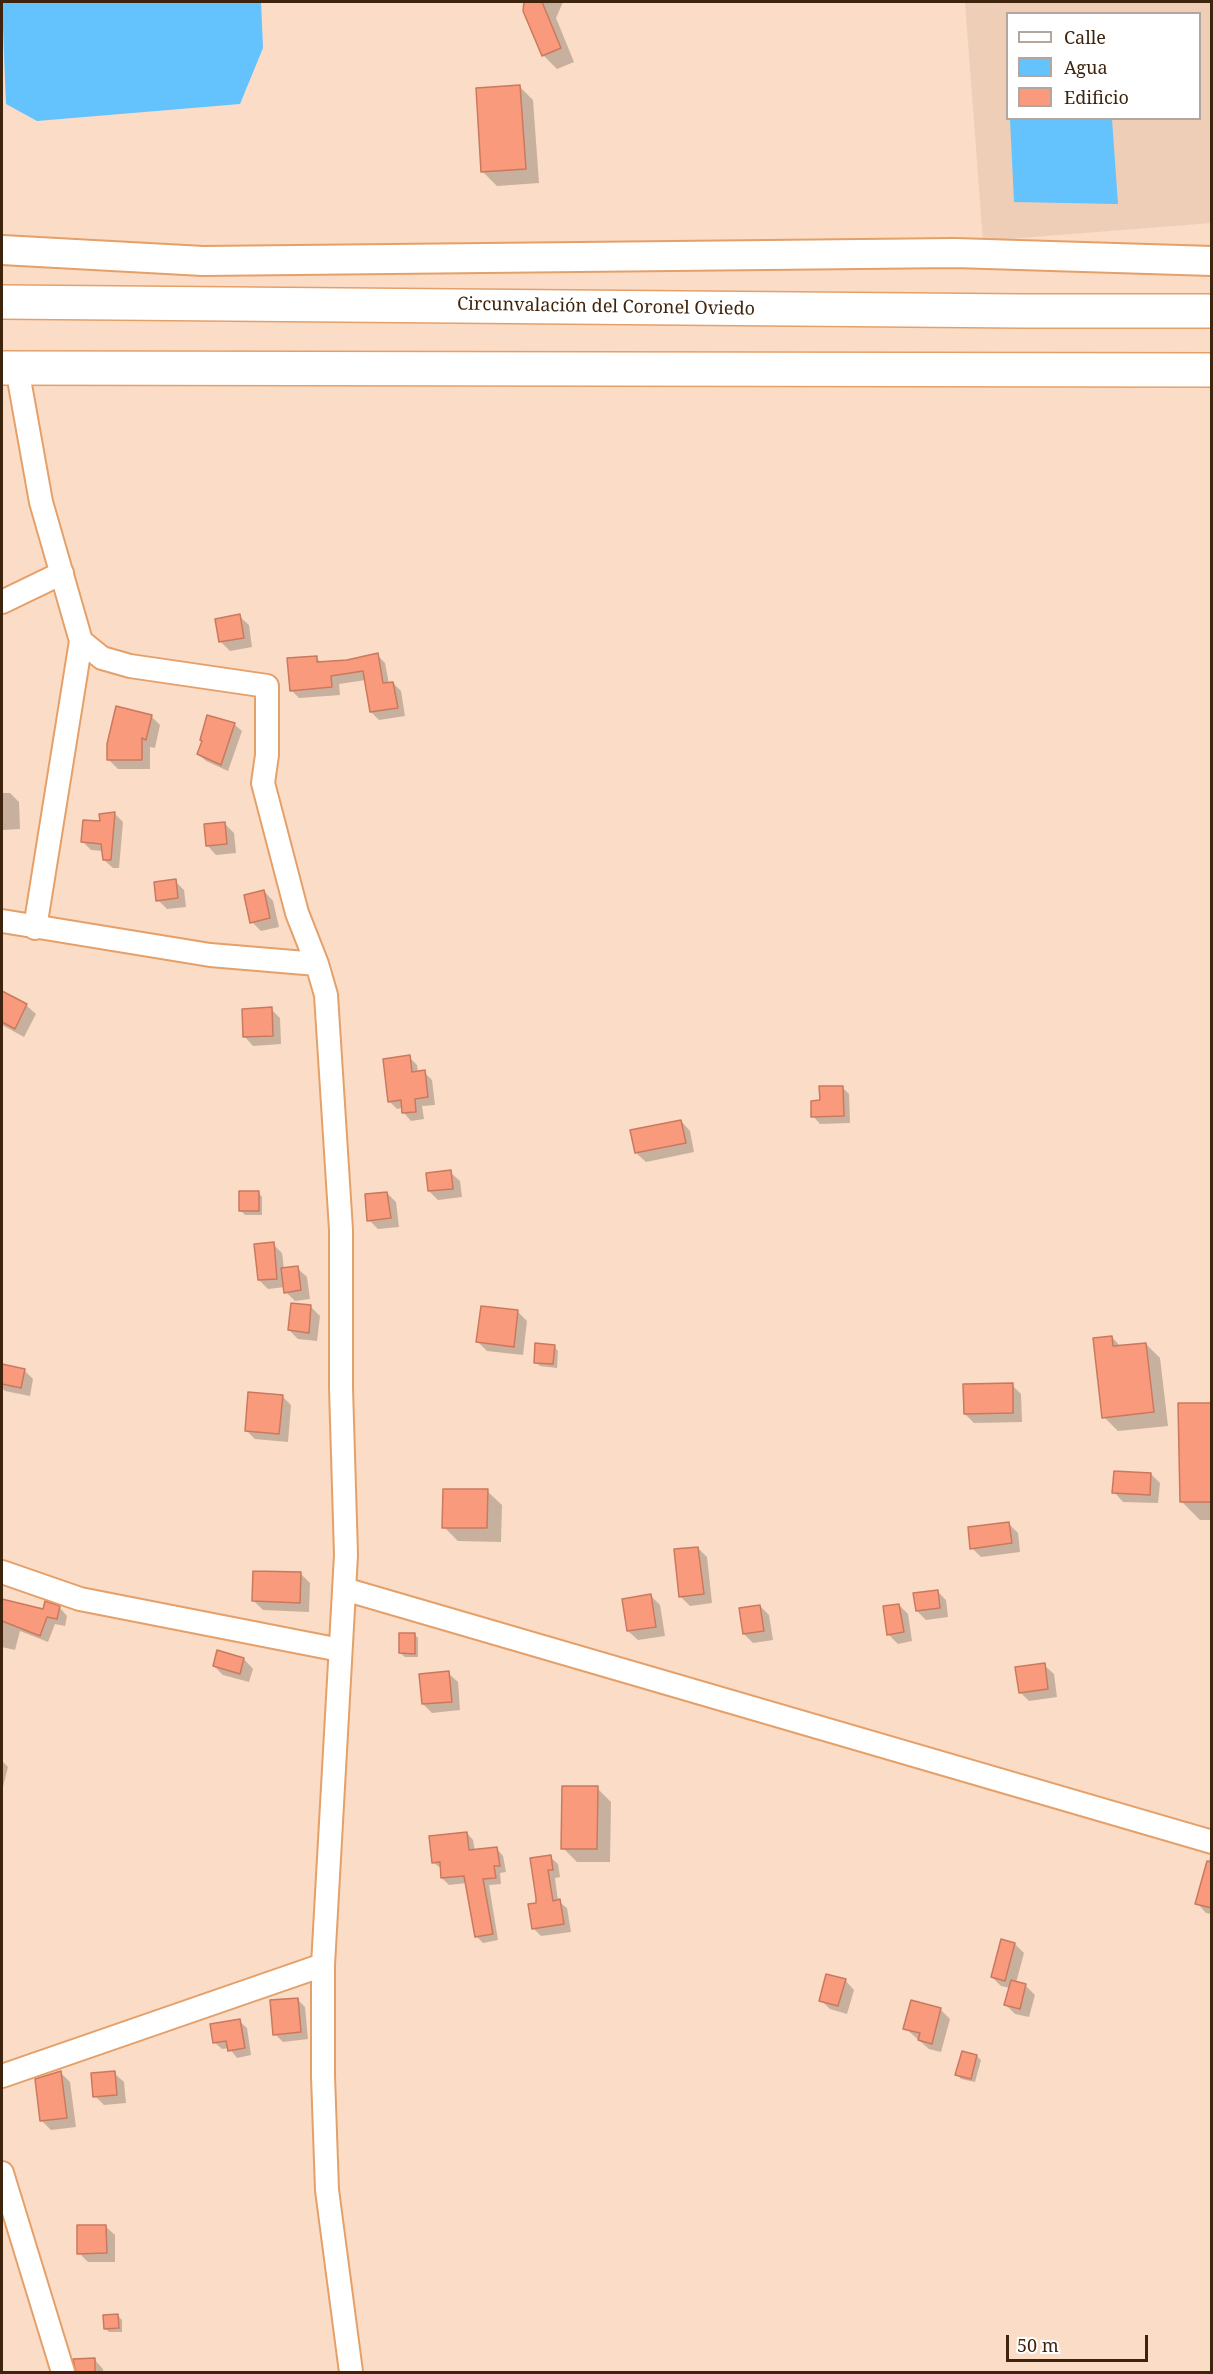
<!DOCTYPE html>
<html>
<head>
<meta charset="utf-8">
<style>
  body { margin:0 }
  #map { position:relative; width:1213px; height:2374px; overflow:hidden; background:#fadcc7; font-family:"Noto Serif",serif }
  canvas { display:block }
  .frame { position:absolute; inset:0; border:3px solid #3f240d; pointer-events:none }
  .legend { position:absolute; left:1006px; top:12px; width:195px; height:108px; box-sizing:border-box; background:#fff; border:2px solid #b2a79e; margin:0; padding:8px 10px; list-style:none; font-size:18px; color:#3f240d }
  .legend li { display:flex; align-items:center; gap:12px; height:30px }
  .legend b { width:30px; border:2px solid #b2a79e }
  .scale { position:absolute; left:1006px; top:2335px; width:142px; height:27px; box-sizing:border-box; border:3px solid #3f240d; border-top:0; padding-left:8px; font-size:18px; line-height:21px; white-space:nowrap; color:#3f240d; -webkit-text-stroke:4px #fff; paint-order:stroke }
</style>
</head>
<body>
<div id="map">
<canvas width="1213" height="2374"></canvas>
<div class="frame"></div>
<ul class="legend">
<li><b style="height:8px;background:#fff"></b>Calle</li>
<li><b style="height:16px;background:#64c2fc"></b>Agua</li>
<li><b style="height:16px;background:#f99a7c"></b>Edificio</li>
</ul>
<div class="scale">50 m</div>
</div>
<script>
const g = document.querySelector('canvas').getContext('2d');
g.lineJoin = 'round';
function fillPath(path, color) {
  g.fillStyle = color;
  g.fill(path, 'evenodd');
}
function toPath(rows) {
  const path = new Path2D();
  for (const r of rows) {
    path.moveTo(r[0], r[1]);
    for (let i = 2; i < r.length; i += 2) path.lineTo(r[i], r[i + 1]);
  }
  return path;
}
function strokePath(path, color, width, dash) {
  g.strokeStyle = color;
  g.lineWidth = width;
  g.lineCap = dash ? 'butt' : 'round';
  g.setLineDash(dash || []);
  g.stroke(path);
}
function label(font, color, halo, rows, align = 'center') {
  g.font = font + ' "Noto Serif",serif';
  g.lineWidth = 5;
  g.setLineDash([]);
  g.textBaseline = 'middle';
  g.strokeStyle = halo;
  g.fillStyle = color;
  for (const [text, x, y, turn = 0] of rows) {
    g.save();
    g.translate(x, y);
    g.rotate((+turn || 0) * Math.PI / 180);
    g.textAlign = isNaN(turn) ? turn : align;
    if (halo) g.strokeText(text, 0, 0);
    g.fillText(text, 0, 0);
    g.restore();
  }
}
fillPath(toPath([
  [965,2,1211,2,1211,223,983,241],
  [1008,14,1200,14,1200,118,1008,118]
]), '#eeceb6');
fillPath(toPath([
  [2,2,261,2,263,48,240,104,37,121,6,104],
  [1010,119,1112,119,1118,204,1014,202]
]), '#64c2fc');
fillPath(toPath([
  [526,2,563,2,556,18,574,62,557,69,543,55,525,10],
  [519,86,533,100,539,183,497,186,483,172],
  [239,616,249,625,252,647,230,651,220,641],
  [377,655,385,663,389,684,393,683,401,691,405,716,379,720,371,712,366,680,339,684,340,695,299,698,291,690,316,657,322,664,347,661],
  [151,716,160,725,155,748,150,747,150,769,118,769,109,760],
  [234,724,242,731,228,771,206,761,198,754],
  [2,793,10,793,19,802,20,829,2,830],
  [115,814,123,822,119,868,113,868,104,860,103,851,91,850,83,842,101,823,101,815],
  [225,824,234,833,236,853,216,855,207,845],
  [175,881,184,890,186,907,167,909,158,900],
  [264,891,273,901,279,927,261,931,252,922],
  [2,992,26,1005,36,1014,24,1037,2,1025],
  [271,1009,280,1018,281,1044,253,1046,244,1036],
  [409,1057,417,1065,418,1072,424,1072,432,1080,435,1105,422,1106,424,1119,411,1121,404,1113,403,1108,397,1109,389,1101],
  [842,1087,849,1094,850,1123,820,1124,813,1116,821,1101],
  [681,1121,690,1131,694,1152,646,1162,636,1153],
  [450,1172,460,1181,462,1197,438,1200,429,1191],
  [258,1192,262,1197,262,1215,245,1215,241,1211],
  [387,1193,396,1202,399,1227,378,1229,369,1220],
  [273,1244,282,1253,284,1269,297,1268,307,1277,310,1299,295,1301,286,1292,285,1287,268,1289,259,1280],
  [311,1307,320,1316,317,1341,298,1339,289,1330],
  [517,1311,527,1321,523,1355,487,1351,478,1342],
  [1112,1337,1121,1347,1146,1344,1160,1358,1168,1426,1118,1431,1104,1417],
  [554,1346,558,1351,557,1368,540,1366,535,1362],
  [2,1366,24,1370,33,1379,30,1396,5,1391,2,1388],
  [1012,1385,1021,1394,1022,1422,974,1423,965,1414],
  [282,1396,291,1405,288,1442,255,1439,246,1430],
  [1212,1404,1212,1520,1200,1520,1182,1502],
  [1151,1474,1160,1483,1158,1503,1123,1502,1114,1492],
  [487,1491,502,1505,501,1542,458,1541,444,1527],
  [1009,1524,1018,1533,1020,1552,981,1557,972,1548],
  [698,1548,707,1557,712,1603,690,1606,681,1597],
  [301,1574,310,1583,309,1612,263,1610,254,1601],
  [937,1591,946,1600,948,1617,926,1620,917,1611],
  [651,1596,660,1605,665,1636,638,1640,628,1631],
  [2,1601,44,1610,60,1608,67,1616,65,1626,55,1624,48,1642,20,1631,15,1650,2,1647],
  [899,1605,908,1614,912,1641,898,1644,888,1634],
  [760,1606,769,1615,773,1640,753,1643,744,1634],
  [414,1634,418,1638,418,1657,405,1657,400,1653],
  [244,1659,253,1669,249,1682,223,1675,214,1666],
  [1044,1665,1054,1674,1057,1697,1029,1701,1020,1692],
  [448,1673,458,1682,460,1710,432,1713,423,1704],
  [2,1761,8,1767,2,1791],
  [597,1788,611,1802,610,1862,577,1862,563,1848],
  [467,1833,473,1840,475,1851,497,1849,503,1856,506,1872,500,1873,501,1884,489,1885,498,1940,483,1943,476,1936,467,1883,449,1885,442,1878,442,1869,434,1863],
  [550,1857,558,1864,560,1877,555,1878,558,1901,567,1908,571,1932,541,1936,533,1928],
  [1210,1857,1212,1857,1212,1914,1206,1913,1197,1903],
  [1002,1941,1015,1944,1024,1953,1016,1983,1026,1986,1035,1995,1029,2017,1015,2014,1006,2005,1010,1988,1001,1986,992,1977],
  [845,1980,854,1990,847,2014,830,2009,821,2000],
  [297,1999,305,2007,308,2039,283,2042,275,2034],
  [912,2002,941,2010,950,2019,941,2052,929,2049,905,2028],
  [239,2021,247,2028,251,2055,237,2058,229,2048,222,2049,214,2042],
  [977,2056,981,2060,975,2082,961,2079,957,2074],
  [61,2073,70,2082,76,2127,51,2130,42,2121],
  [114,2073,124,2082,126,2103,104,2105,95,2096],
  [105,2226,115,2235,115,2262,88,2262,79,2253],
  [118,2316,122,2320,122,2332,109,2332,105,2328],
  [94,2359,103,2369,103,2372,77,2372]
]), '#0003');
const building = toPath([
  [524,2,542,2,561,48,542,56,523,11,524,2],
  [520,85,526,169,481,172,476,88,520,85],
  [240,614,244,638,219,642,215,619,240,614],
  [378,653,383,683,393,682,398,708,370,712,363,671,331,676,332,687,290,691,287,658,317,656,317,662,347,660,378,653],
  [116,706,152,715,146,740,142,738,142,760,107,760,107,744,116,706],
  [207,715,235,723,221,765,197,754,202,741,200,740,207,715],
  [115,812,111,860,103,860,101,844,81,842,83,820,100,821,99,814,115,812],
  [225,822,227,844,206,846,204,824,225,822],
  [176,879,178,898,156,901,154,882,176,879],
  [264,890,270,918,250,923,244,895,264,890],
  [2,991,27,1004,15,1029,2,1022,2,991],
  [272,1007,273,1036,243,1037,242,1009,272,1007],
  [410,1055,412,1072,425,1070,428,1097,415,1099,416,1112,402,1113,401,1100,388,1102,383,1059,410,1055],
  [819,1086,843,1086,844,1116,811,1117,811,1101,820,1100,819,1086],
  [681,1120,686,1143,635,1153,630,1130,681,1120],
  [451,1170,453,1189,428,1191,426,1173,451,1170],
  [239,1191,259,1191,259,1211,239,1211,239,1191],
  [387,1192,391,1218,367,1221,365,1194,387,1192],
  [274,1242,277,1279,258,1280,254,1244,274,1242],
  [298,1266,301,1290,284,1293,281,1268,298,1266],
  [291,1303,311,1305,309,1333,288,1330,291,1303],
  [481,1306,518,1310,514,1347,476,1342,481,1306],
  [1112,1336,1113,1346,1146,1343,1154,1412,1102,1418,1093,1338,1112,1336],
  [535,1343,555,1345,553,1364,534,1363,535,1343],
  [2,1364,25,1369,21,1388,2,1384,2,1364],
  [1013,1383,1013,1413,964,1414,963,1384,1013,1383],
  [248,1392,283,1395,279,1434,245,1431,248,1392],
  [1178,1403,1212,1403,1212,1502,1180,1502,1178,1403],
  [1114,1471,1151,1473,1150,1495,1112,1493,1114,1471],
  [443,1489,488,1489,487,1528,442,1528,443,1489],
  [1009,1522,1012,1543,970,1549,968,1527,1009,1522],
  [698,1547,704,1594,679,1597,674,1549,698,1547],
  [253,1571,301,1572,300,1603,252,1601,253,1571],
  [938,1590,940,1608,916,1611,913,1593,938,1590],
  [651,1594,656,1627,627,1631,622,1599,651,1594],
  [2,1599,43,1609,45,1601,60,1606,57,1619,47,1617,40,1636,2,1621,2,1599],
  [899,1604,904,1632,887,1635,883,1606,899,1604],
  [760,1605,764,1631,743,1634,739,1608,760,1605],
  [399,1633,415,1633,415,1654,399,1653,399,1633],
  [217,1650,244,1658,240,1674,213,1666,217,1650],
  [1045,1663,1048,1689,1019,1693,1015,1667,1045,1663],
  [449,1671,452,1702,422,1704,419,1674,449,1671],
  [562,1786,598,1786,597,1849,561,1849,562,1786],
  [467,1832,469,1850,497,1847,500,1866,494,1866,496,1878,483,1879,493,1934,475,1937,464,1876,441,1878,440,1862,432,1863,429,1836,467,1832],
  [551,1855,553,1870,548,1870,553,1901,560,1899,564,1924,532,1929,528,1904,536,1903,536,1898,530,1858,551,1855],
  [1207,1861,1212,1862,1212,1908,1195,1904,1207,1861],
  [1001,1939,1015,1943,1005,1981,991,1977,1001,1939],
  [826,1974,846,1979,838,2006,819,2001,826,1974],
  [1011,1980,1026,1984,1020,2009,1004,2005,1011,1980],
  [298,1998,301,2032,273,2035,270,2000,298,1998],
  [911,2000,941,2008,932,2044,918,2040,920,2033,903,2029,911,2000],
  [240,2019,245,2048,228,2051,226,2041,213,2043,210,2024,240,2019],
  [962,2051,977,2055,971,2079,955,2075,962,2051],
  [61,2071,67,2118,40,2121,35,2079,61,2071],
  [115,2071,117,2095,93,2097,91,2073,115,2071],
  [77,2225,106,2225,107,2253,77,2254,77,2225],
  [118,2314,119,2328,104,2329,103,2315,118,2314],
  [95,2358,95,2373,76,2373,73,2359,95,2358]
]);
fillPath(building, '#f99a7c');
strokePath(building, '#ca795f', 1.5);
const minor = toPath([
  [17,368,41,502,81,641,35,928],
  [2,602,62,573],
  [81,641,102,658,130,666,267,686,267,755,263,783,297,913,317,964,326,995,341,1230,341,1388,346,1555,323,1965,323,2076,327,2190,351,2372],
  [2,921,210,955,317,964],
  [2,1572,80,1599,340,1650],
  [344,1589,1212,1842],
  [2,2076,323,1965],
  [2,2173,63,2372]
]);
const tertiary = toPath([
  [2,250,203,261,955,253,1212,261]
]);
const trunk = toPath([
  [2,302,1022,311,1212,311],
  [2,368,1212,370]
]);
strokePath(minor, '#e5a069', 26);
strokePath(tertiary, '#e5a069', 32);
strokePath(trunk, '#e5a069', 36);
strokePath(minor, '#fff', 22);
strokePath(tertiary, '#fff', 28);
strokePath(trunk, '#fff', 33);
label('18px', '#3f240d', '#fff', [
  ["Circunvalación del Coronel Oviedo",606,307,1]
]);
</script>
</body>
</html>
